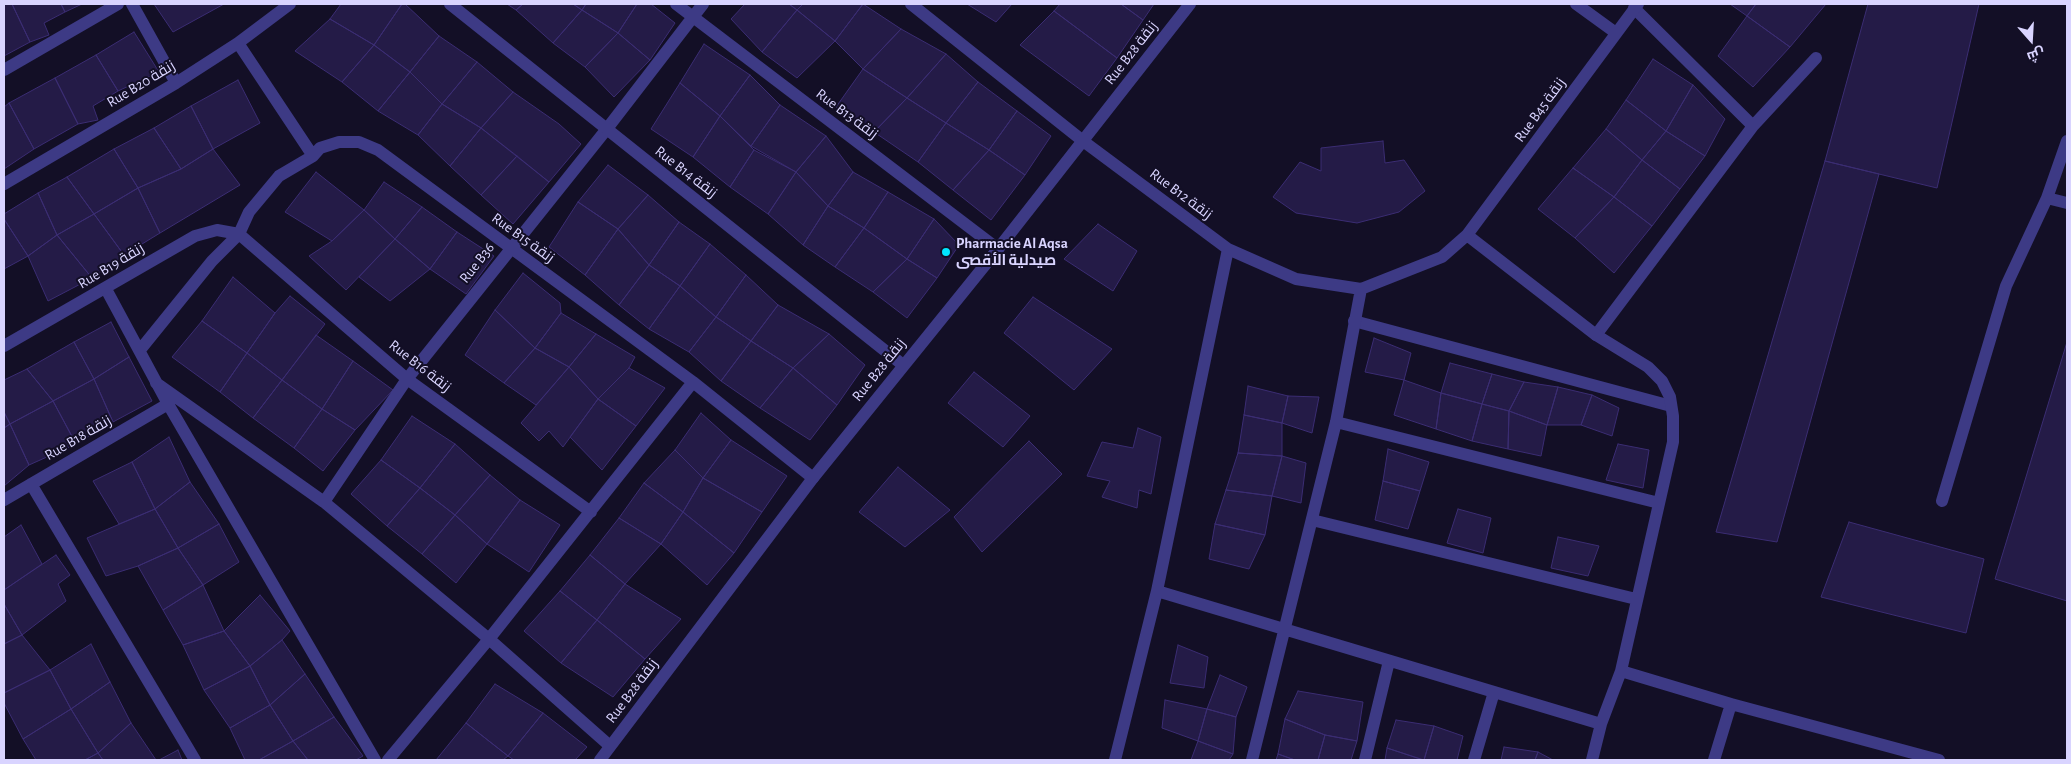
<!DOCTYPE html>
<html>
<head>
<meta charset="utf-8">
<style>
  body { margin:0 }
  #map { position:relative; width:2071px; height:764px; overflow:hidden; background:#130f26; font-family:"Alegreya Sans",Cairo,sans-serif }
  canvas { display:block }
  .frame { position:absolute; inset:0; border:5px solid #d9d4ff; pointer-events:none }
  .north { position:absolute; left:2006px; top:15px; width:50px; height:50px; -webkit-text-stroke:4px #130f26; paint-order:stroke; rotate:161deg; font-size:14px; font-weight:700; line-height:20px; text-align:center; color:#d9d4ff }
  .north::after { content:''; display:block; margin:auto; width:18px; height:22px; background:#d9d4ff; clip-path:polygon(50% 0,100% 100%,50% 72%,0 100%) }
</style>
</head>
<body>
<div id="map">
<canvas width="2071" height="764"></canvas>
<div class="frame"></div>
<div class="north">ش</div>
</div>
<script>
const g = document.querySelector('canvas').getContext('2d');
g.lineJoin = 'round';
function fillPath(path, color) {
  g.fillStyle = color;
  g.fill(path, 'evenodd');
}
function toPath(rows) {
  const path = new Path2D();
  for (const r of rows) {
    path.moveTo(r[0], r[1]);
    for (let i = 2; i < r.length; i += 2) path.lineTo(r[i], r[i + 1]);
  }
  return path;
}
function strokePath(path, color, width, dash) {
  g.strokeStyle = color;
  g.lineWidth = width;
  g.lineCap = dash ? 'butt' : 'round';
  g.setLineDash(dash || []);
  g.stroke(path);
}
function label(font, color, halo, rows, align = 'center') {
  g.font = font + ' "Alegreya Sans",Cairo,sans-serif';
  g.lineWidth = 4;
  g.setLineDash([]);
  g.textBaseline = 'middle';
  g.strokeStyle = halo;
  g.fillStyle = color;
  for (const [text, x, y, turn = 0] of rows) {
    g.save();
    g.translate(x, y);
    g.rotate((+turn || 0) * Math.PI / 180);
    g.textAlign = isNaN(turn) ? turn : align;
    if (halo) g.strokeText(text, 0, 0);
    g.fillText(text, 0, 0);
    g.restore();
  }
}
const building = toPath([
  [4,4,12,4,30,42,4,56,4,4],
  [12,4,61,4,65,12,44,23,49,35,30,42,12,4],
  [61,4,82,4,65,12,61,4],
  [154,4,224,4,173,32,154,4],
  [341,4,402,4,374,45,330,19,341,4],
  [402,4,405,4,439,36,410,72,374,45,402,4],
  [507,4,523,4,516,10,507,4],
  [523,4,573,4,582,10,553,43,516,10,523,4],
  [573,4,586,4,582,10,573,4],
  [586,4,637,4,618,33,582,10,586,4],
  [637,4,651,4,675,23,650,60,618,33,637,4],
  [745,4,789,4,797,10,762,52,731,19,745,4],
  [789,4,803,4,797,10,789,4],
  [803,4,863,4,835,41,797,10,803,4],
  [863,4,901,29,863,69,835,41,863,4],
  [967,4,1012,4,996,22,967,4],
  [1060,4,1121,4,1143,20,1117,58,1054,11,1060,4],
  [1121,4,1154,4,1143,20,1121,4],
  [1730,4,1756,4,1747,16,1730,4],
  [1756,4,1826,4,1790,47,1747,16,1756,4],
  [1868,4,1979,4,1937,188,1825,161,1868,4],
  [582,10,618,33,585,67,553,43,582,10],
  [797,10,835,41,797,78,762,52,797,10],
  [1054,11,1117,58,1089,96,1020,45,1054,11],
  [1747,16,1790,47,1753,87,1718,56,1747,16],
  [330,19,374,45,342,82,295,51,330,19],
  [901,29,946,54,907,98,863,69,901,29],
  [134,32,159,72,118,91,96,55,134,32],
  [618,33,650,60,614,97,585,67,618,33],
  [439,36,477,62,442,104,410,72,439,36],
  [704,44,750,75,720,116,680,83,704,44],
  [374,45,410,72,378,111,342,82,374,45],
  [946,54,978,82,946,123,907,98,946,54],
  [96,55,118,91,93,106,98,120,78,124,55,78,96,55],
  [1653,59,1693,85,1666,131,1626,100,1653,59],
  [477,62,513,92,481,128,442,104,477,62],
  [863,69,907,98,874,132,836,107,863,69],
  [410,72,442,104,418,135,378,111,410,72],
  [750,75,780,105,751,146,720,116,750,75],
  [55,78,78,124,34,149,9,103,55,78],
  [238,80,260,123,213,149,191,106,238,80],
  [978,82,1017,111,989,150,946,123,978,82],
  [680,83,720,116,693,157,651,129,680,83],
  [1693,85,1725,119,1705,156,1666,131,1693,85],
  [513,92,559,124,581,144,549,182,481,128,513,92],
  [907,98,946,123,918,162,874,132,907,98],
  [1626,100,1666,131,1642,160,1606,129,1626,100],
  [9,103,34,149,4,169,4,107,9,103],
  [442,104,481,128,450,166,418,135,442,104],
  [780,105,826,136,796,172,751,146,780,105],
  [191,106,213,149,181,169,154,128,191,106],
  [1017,111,1051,136,1025,175,989,150,1017,111],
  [720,116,754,150,730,187,693,157,720,116],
  [946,123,989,150,953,190,918,162,946,123],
  [154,128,181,169,138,188,114,149,154,128],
  [481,128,517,156,481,195,450,166,481,128],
  [1606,129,1642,160,1614,197,1573,168,1606,129],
  [1666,131,1705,156,1680,189,1642,160,1666,131],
  [826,136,853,172,828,206,796,172,826,136],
  [1383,141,1385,163,1404,160,1425,191,1399,212,1357,223,1296,213,1273,197,1300,162,1321,171,1321,148,1383,141],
  [114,149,138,188,94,214,67,177,114,149],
  [213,149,240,185,160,233,138,188,181,169,213,149],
  [754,150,796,172,768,214,730,187,754,150],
  [989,150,1025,175,991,220,953,190,989,150],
  [517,156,549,182,513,224,481,195,517,156],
  [1642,160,1680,189,1652,226,1614,197,1642,160],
  [1825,161,1879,174,1777,542,1716,532,1825,161],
  [608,165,648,195,618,229,578,202,608,165],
  [1573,168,1614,197,1575,238,1538,209,1573,168],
  [316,172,364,210,332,241,285,212,316,172],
  [796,172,828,206,803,245,768,214,796,172],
  [853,172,888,192,864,228,828,206,853,172],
  [67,177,94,214,57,235,38,193,67,177],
  [384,182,422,207,395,239,364,210,384,182],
  [138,188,160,233,124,255,94,214,138,188],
  [888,192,934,219,907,259,864,228,888,192],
  [38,193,57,235,28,256,4,219,4,214,38,193],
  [648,195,679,222,649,265,618,229,648,195],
  [1614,197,1652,226,1614,273,1575,238,1614,197],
  [578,202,618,229,585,275,549,247,578,202],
  [828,206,864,228,835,267,803,245,828,206],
  [422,207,457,232,430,269,395,239,422,207],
  [364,210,395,239,346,290,309,256,332,241,364,210],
  [94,214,124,255,92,278,57,235,94,214],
  [4,219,28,256,4,269,4,219],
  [934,219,959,245,937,278,907,259,934,219],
  [679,222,710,244,680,286,649,265,679,222],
  [1098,224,1137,251,1113,291,1064,259,1098,224],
  [864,228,907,259,873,292,835,267,864,228],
  [618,229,649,265,619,305,585,275,618,229],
  [457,232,494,256,466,294,430,269,457,232],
  [57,235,92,278,48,301,28,256,57,235],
  [395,239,430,269,390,301,359,277,395,239],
  [710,244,746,275,716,317,680,286,710,244],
  [907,259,937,278,907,318,873,292,907,259],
  [649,265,680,286,649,329,619,305,649,265],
  [523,273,560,303,561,313,535,348,495,310,523,273],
  [746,275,778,305,751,341,716,317,746,275],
  [233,277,275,313,247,353,202,321,233,277],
  [680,286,716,317,689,352,649,329,680,286],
  [290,296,325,324,282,380,247,353,275,313,290,296],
  [1033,297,1112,349,1074,390,1004,333,1033,297],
  [778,305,829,334,793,368,751,341,778,305],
  [495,310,535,348,504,383,465,355,495,310],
  [561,313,596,334,569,367,535,348,561,313],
  [716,317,751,341,721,381,689,352,716,317],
  [202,321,247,353,220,392,172,357,202,321],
  [111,322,129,357,94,379,74,342,111,322],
  [596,334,635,357,629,368,598,399,569,367,596,334],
  [829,334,865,365,837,405,793,368,829,334],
  [316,335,353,361,322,409,282,380,316,335],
  [1374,338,1411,353,1404,380,1365,372,1374,338],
  [751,341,793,368,760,408,721,381,751,341],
  [74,342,94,379,53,401,27,369,74,342],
  [2067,342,2067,601,1995,579,2067,342],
  [535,348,569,367,536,405,504,383,535,348],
  [247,353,282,380,253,418,220,392,247,353],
  [129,357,152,401,113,422,94,379,129,357],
  [353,361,393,390,355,430,322,409,353,361],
  [1450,363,1492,374,1482,404,1441,393,1450,363],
  [569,367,598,399,563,447,549,431,539,441,521,423,569,367],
  [629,368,665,388,636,426,598,399,629,368],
  [793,368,837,405,810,440,760,408,793,368],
  [27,369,53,401,10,424,4,412,4,380,27,369],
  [974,372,1030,416,1003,447,948,403,974,372],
  [1492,374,1524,382,1509,411,1482,404,1492,374],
  [94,379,113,422,76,444,53,401,94,379],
  [282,380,322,409,294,448,253,418,282,380],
  [1404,380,1441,393,1436,429,1394,415,1404,380],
  [1524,382,1558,387,1547,425,1509,411,1524,382],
  [1248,386,1288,396,1282,423,1244,415,1248,386],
  [1558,387,1592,395,1581,425,1547,425,1558,387],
  [1441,393,1482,404,1472,441,1436,429,1441,393],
  [1592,395,1619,408,1612,436,1581,425,1592,395],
  [1288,396,1319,397,1312,433,1282,423,1288,396],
  [598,399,636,426,602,470,570,437,598,399],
  [53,401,76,444,29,465,10,424,53,401],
  [1482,404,1509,411,1508,449,1472,441,1482,404],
  [322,409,355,430,323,471,294,448,322,409],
  [1509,411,1547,425,1541,456,1508,449,1509,411],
  [4,412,10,424,4,428,4,412],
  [701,413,731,440,703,478,675,450,701,413],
  [1244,415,1282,423,1282,456,1238,453,1244,415],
  [412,416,455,444,420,488,381,460,412,416],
  [10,424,29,465,4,486,4,428,10,424],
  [1138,428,1161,437,1151,494,1139,490,1137,508,1102,497,1110,481,1087,476,1102,442,1133,448,1138,428],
  [169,437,190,482,155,509,132,462,169,437],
  [731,440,787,476,762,512,703,478,731,440],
  [1029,441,1062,474,982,552,954,517,1029,441],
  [455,444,490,475,455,515,420,488,455,444],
  [1618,444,1649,450,1643,488,1606,480,1618,444],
  [1388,449,1429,462,1420,491,1383,481,1388,449],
  [675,450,703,478,683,512,644,483,675,450],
  [1238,453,1282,456,1272,496,1226,490,1238,453],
  [1282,456,1306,463,1301,503,1272,496,1282,456],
  [381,460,420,488,387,526,351,494,381,460],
  [132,462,155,509,119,524,93,481,132,462],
  [898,467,950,510,905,547,859,512,898,467],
  [490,475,520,500,487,544,455,515,490,475],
  [703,478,762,512,734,553,683,512,703,478],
  [1383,481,1420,491,1408,529,1375,520,1383,481],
  [190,482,219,524,178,548,155,509,190,482],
  [644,483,683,512,661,544,619,518,644,483],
  [420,488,455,515,422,554,387,526,420,488],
  [1226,490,1272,496,1265,535,1215,524,1226,490],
  [520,500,560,525,529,572,487,544,520,500],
  [155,509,178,548,138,566,106,576,87,538,155,509],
  [1458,509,1491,518,1483,553,1447,543,1458,509],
  [683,512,734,553,707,585,661,544,683,512],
  [455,515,487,544,456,583,422,554,455,515],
  [619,518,661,544,625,584,590,555,619,518],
  [1849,522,1984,559,1966,633,1821,597,1849,522],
  [219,524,239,562,203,585,178,548,219,524],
  [1215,524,1265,535,1249,569,1209,559,1215,524],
  [21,525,42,564,4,590,4,537,21,525],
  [1558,537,1599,546,1588,576,1551,568,1558,537],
  [178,548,203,585,163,610,138,566,178,548],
  [56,555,70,575,58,584,66,601,22,635,4,604,4,590,56,555],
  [590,555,625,584,597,620,560,591,590,555],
  [625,584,681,619,645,659,597,620,625,584],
  [203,585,224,631,183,645,163,610,203,585],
  [560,591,597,620,561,663,524,631,560,591],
  [260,595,290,631,282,640,250,666,224,631,260,595],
  [4,604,22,635,4,644,4,604],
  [597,620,645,659,613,697,561,663,597,620],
  [224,631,250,666,204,690,183,645,224,631],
  [22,635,50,670,4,693,4,644,22,635],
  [282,640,305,674,270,705,250,666,282,640],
  [91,644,110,682,71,709,50,670,91,644],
  [1178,645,1208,657,1204,688,1170,683,1178,645],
  [250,666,270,705,230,728,204,690,250,666],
  [50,670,71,709,23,739,4,703,4,693,50,670],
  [305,674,334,717,293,741,270,705,305,674],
  [1220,675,1247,687,1236,717,1207,709,1220,675],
  [110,682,131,723,98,753,71,709,110,682],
  [495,684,543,713,508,756,466,723,495,684],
  [1298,691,1363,702,1357,741,1325,735,1285,719,1298,691],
  [1165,700,1207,709,1198,741,1162,728,1165,700],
  [270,705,293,741,259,760,245,760,230,728,270,705],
  [71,709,98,753,85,760,36,760,23,739,71,709],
  [1207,709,1236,717,1233,754,1198,741,1207,709],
  [543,713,587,747,575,760,514,760,508,756,543,713],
  [334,717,363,756,356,760,308,760,293,741,334,717],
  [1285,719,1325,735,1318,760,1295,760,1278,754,1285,719],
  [1396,720,1434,726,1424,760,1387,748,1396,720],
  [131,723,156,760,103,760,98,753,131,723],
  [466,723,508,756,503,760,436,760,466,723],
  [1434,726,1463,736,1457,760,1424,760,1434,726],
  [1325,735,1357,741,1351,760,1318,760,1325,735],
  [293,741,308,760,259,760,293,741],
  [1198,741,1233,754,1229,760,1191,760,1198,741],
  [1504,747,1538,752,1535,760,1501,760,1504,747],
  [1387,748,1423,760,1385,760,1387,748],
  [178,750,182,760,159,760,178,750],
  [1538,752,1553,760,1535,760,1538,752],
  [98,753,103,760,85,760,98,753],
  [1278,754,1295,760,1276,760,1278,754]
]);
fillPath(building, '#241b47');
strokePath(building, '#3b2d73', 1);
strokePath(toPath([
  [1634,8,1753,126],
  [2047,198,2067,203],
  [1354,321,1671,406],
  [1596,335,1753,126,1816,58],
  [1942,501,2006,286,2047,198,2067,141]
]), '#3d3a85', 12);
strokePath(toPath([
  [132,4,176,83],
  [676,4,998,249],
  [911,4,1083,141,1228,249,1296,279,1361,289,1442,257,1467,235,1638,4],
  [1576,4,1616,33],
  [238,43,313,156,320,148,339,142,359,142,378,150,693,382,813,478],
  [4,70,118,4],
  [4,184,176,83,238,43,290,4],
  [1467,235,1596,335,1648,367,1662,381,1670,397,1673,416,1673,442,1621,671,1601,724,1592,760],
  [106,289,168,404,375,760],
  [4,346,195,236,217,230,239,234,407,379,591,512],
  [140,350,212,261,239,234,249,212,279,176,313,156],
  [156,383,324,502,489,639,610,746],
  [1336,422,1659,503],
  [31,484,195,760],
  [4,500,168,404],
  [324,502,407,379,606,130,703,4],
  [1312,520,1636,599],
  [1157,591,1601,724],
  [1621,671,1731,704,1939,760],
  [388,760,489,639,693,382],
  [1115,760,1157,591,1228,249],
  [1252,760,1336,422,1361,289],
  [1365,760,1389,661],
  [1474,760,1494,692],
  [1714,760,1731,704]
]), '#3d3a85', 12);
strokePath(toPath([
  [450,4,903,365],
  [600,760,813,478,998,249,1190,4]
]), '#3d3a85', 12);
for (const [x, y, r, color] of [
  [946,252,5,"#00e5ff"]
]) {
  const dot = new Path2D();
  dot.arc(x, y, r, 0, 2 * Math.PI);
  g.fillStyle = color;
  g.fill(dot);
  strokePath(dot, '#130f26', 2);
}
label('15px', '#d9d4ff', '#130f26', [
  ["Rue B28 زنقة",1131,53,-52],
  ["Rue B20 زنقة",141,84,-31],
  ["Rue B45 زنقة",1540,110,-54],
  ["Rue B13 زنقة",847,114,37],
  ["Rue B14 زنقة",686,172,38],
  ["Rue B12 زنقة",1181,194,37],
  ["Rue B15 زنقة",523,238,36],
  ["Rue B36",477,263,-52],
  ["Rue B19 زنقة",111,266,-31],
  ["Rue B16 زنقة",420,366,38],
  ["Rue B28 زنقة",879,370,-51],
  ["Rue B18 زنقة",78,438,-30],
  ["Rue B28 زنقة",632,691,-53]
]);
label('bold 15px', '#d9d4ff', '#130f26', [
  ["Pharmacie Al Aqsa",956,243],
  ["صيدلية الأقصى",956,260]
], 'left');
</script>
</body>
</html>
